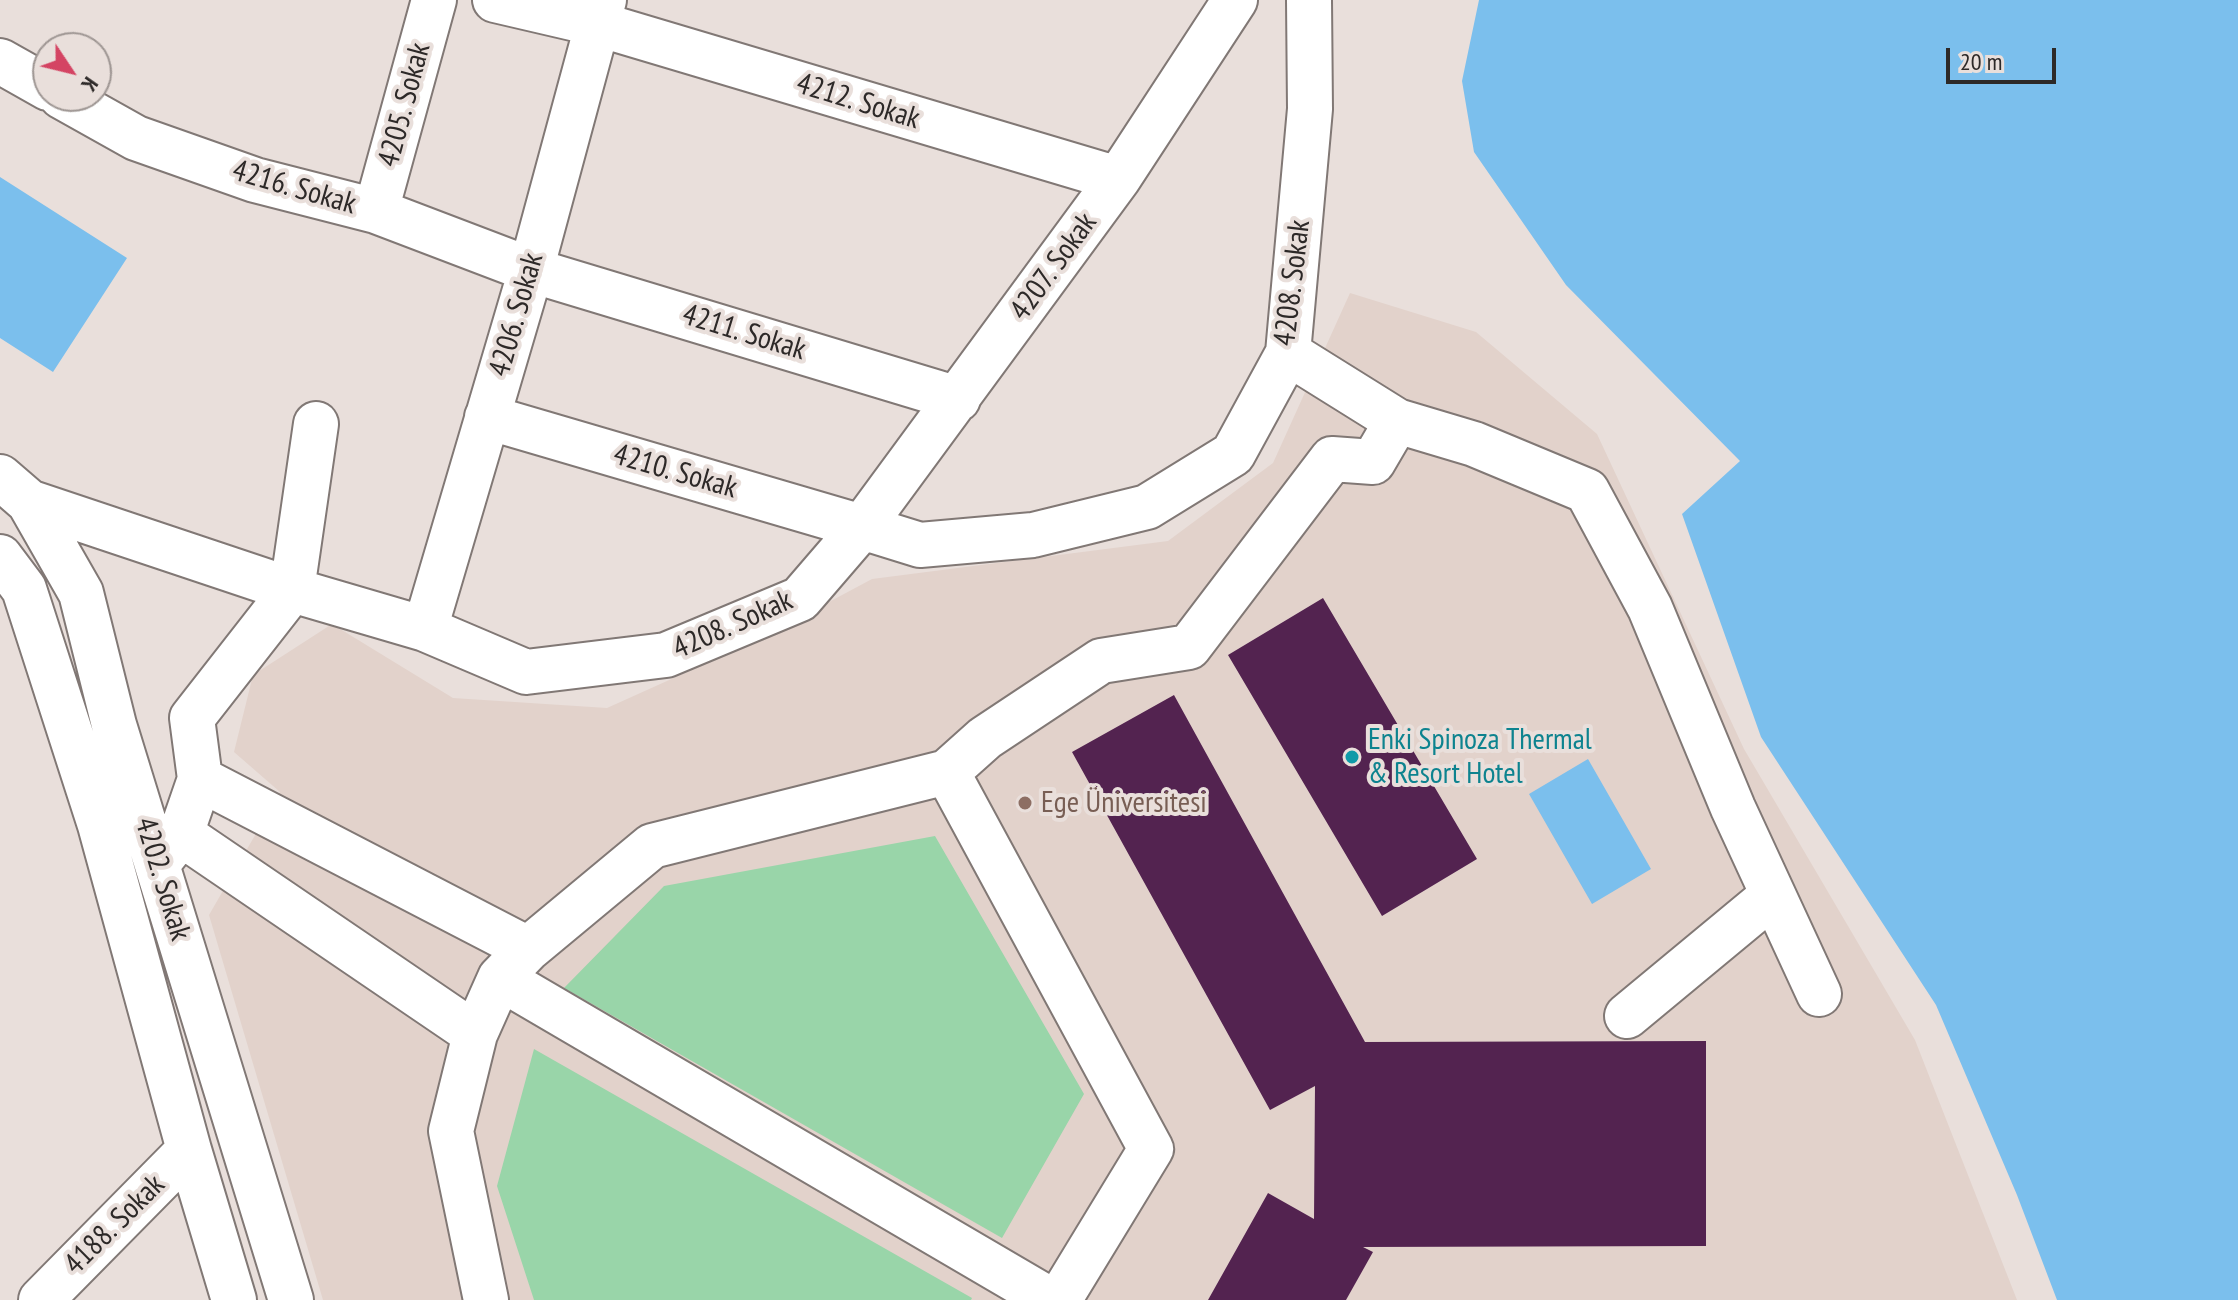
<!DOCTYPE html>
<html>
<head>
<meta charset="utf-8">
<style>
  body { margin:0 }
  #map { position:relative; width:2238px; height:1300px; overflow:hidden; background:#e9dfdb; font-family:"PT Sans Narrow",sans-serif }
  canvas { display:block }
  .north { position:absolute; left:32px; top:32px; width:80px; height:80px; box-sizing:border-box; background:#e9dfdb; border:2px solid #9e9693; border-radius:50%; rotate:125deg; font-size:22px; font-weight:700; line-height:32px; text-align:center; color:#2d2928 }
  .north::after { content:''; display:block; margin:auto; width:28px; height:36px; background:#d44463; clip-path:polygon(50% 0,100% 100%,50% 72%,0 100%) }
  .scale { position:absolute; left:1946px; top:48px; width:110px; height:36px; box-sizing:border-box; border:4px solid #2d2928; border-top:0; padding-left:10px; font-size:24px; line-height:28px; white-space:nowrap; color:#2d2928; -webkit-text-stroke:6px #e9dfdb; paint-order:stroke }
</style>
</head>
<body>
<div id="map">
<canvas width="2238" height="1300"></canvas>
<div class="north">K</div>
<div class="scale">20 m</div>
</div>
<script>
const g = document.querySelector('canvas').getContext('2d');
g.lineJoin = 'round';
function fillPath(path, color) {
  g.fillStyle = color;
  g.fill(path, 'evenodd');
}
function toPath(rows) {
  const path = new Path2D();
  for (const r of rows) {
    path.moveTo(r[0], r[1]);
    for (let i = 2; i < r.length; i += 2) path.lineTo(r[i], r[i + 1]);
  }
  return path;
}
function strokePath(path, color, width, dash) {
  g.strokeStyle = color;
  g.lineWidth = width;
  g.lineCap = dash ? 'butt' : 'round';
  g.setLineDash(dash || []);
  g.stroke(path);
}
function label(font, color, halo, rows, align = 'center') {
  g.font = font + ' "PT Sans Narrow",sans-serif';
  g.lineWidth = 8;
  g.setLineDash([]);
  g.textBaseline = 'middle';
  g.strokeStyle = halo;
  g.fillStyle = color;
  for (const [text, x, y, turn = 0] of rows) {
    g.save();
    g.translate(x, y);
    g.rotate((+turn || 0) * Math.PI / 180);
    g.textAlign = isNaN(turn) ? turn : align;
    if (halo) g.strokeText(text, 0, 0);
    g.fillText(text, 0, 0);
    g.restore();
  }
}
fillPath(toPath([
  [1350,293,1476,332,1597,434,1744,749,1915,1040,2017,1300,323,1300,209,915,280,792,234,752,253,675,332,624,453,698,607,708,758,640,872,579,1168,541,1273,463]
]), '#e2d2cb');
fillPath(toPath([
  [935,836,1084,1094,1002,1238,564,988,664,886],
  [534,1049,972,1298,971,1300,534,1300,497,1186]
]), '#99d5a9');
fillPath(toPath([
  [1479,0,2238,0,2238,1300,2057,1300,2017,1195,1936,1005,1761,737,1682,514,1740,461,1566,285,1474,152,1462,81],
  [0,177,127,258,53,372,0,338],
  [1588,759,1651,869,1592,904,1529,794]
]), '#7bbfed');
fillPath(toPath([
  [1323,598,1477,859,1382,916,1228,655],
  [1174,695,1365,1042,1706,1041,1706,1246,1363,1247,1373,1252,1346,1300,1208,1300,1268,1193,1314,1219,1315,1086,1270,1110,1072,752]
]), '#532350');
const minor = toPath([
  [495,0,598,24,1118,179],
  [0,61,48,88],
  [61,96,136,138,255,180,376,211,531,270,958,399],
  [376,211,434,0],
  [1288,353,1397,421,1474,444,1587,491,1650,608,1733,808,1819,994],
  [487,417,862,527,1118,179,1235,0],
  [0,477,29,502,81,593,114,725,291,1300],
  [29,502,292,590,425,629,526,672,666,655,800,599,862,527,920,545,1033,535,1147,507,1233,454,1288,353,1310,109,1309,0],
  [0,557,24,589,100,825,189,1150,234,1300],
  [425,629,531,270,604,0],
  [947,772,1151,1149,1059,1300],
  [200,779,528,949],
  [181,834,475,1034],
  [158,863,181,834,200,779,192,718,292,590,316,424],
  [500,978,1050,1300],
  [1627,1016,1773,895],
  [41,1300,189,1150],
  [486,1300,451,1131,475,1034,500,978,528,949,652,846,947,772,985,738,1101,661,1189,647,1332,459,1373,462,1397,421]
]);
strokePath(minor, '#817875', 48);
strokePath(minor, '#fff', 44);
for (const [x, y, r, color] of [
  [1352,757,8,"#0f9aa8"],
  [1025,803,8,"#8d6e63"]
]) {
  const dot = new Path2D();
  dot.arc(x, y, r, 0, 2 * Math.PI);
  g.fillStyle = color;
  g.fill(dot);
  strokePath(dot, '#e9dfdb', 3);
}
label('30px', '#2d2928', '#e9dfdb', [
  ["4212. Sokak",858,102,17],
  ["4205. Sokak",405,105,-75],
  ["4216. Sokak",294,188,16],
  ["4207. Sokak",1054,267,-54],
  ["4208. Sokak",1293,283,-83],
  ["4206. Sokak",517,315,-74],
  ["4211. Sokak",744,333,17],
  ["4210. Sokak",675,472,16],
  ["4208. Sokak",733,625,-24],
  ["4202. Sokak",162,879,73],
  ["4188. Sokak",115,1225,-45]
]);
label('30px', '#0d838f', '#e9dfdb', [
  ["Enki Spinoza Thermal",1368,740],
  ["& Resort Hotel",1368,774]
], 'left');
label('30px', '#785e54', '#e9dfdb', [
  ["Ege Üniversitesi",1041,803]
], 'left');
</script>
</body>
</html>
